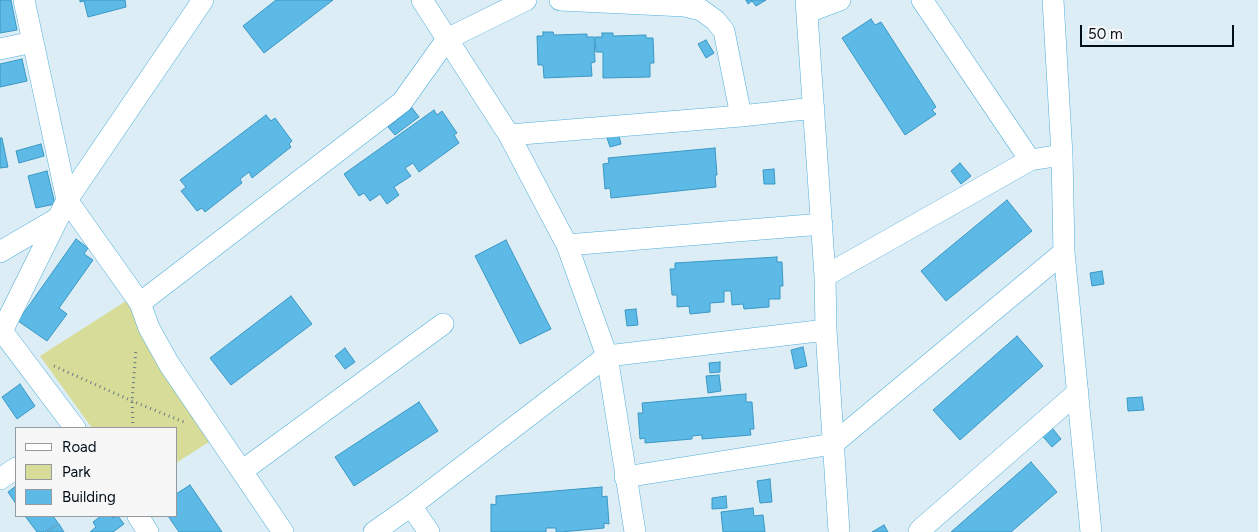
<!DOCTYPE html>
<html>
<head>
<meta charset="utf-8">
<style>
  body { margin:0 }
  #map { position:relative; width:1258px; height:532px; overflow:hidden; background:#dcedf6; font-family:Figtree,sans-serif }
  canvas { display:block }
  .legend { position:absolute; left:15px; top:427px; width:162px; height:90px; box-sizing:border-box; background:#f7f7f7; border:1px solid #949a9e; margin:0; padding:6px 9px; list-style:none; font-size:15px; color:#000e18 }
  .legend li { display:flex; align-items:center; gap:10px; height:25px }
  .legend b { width:25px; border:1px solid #949a9e }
  .scale { position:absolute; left:1080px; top:25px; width:154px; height:22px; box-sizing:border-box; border:2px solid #000e18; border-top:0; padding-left:6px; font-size:15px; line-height:18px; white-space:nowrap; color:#000e18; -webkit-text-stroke:4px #f7f7f7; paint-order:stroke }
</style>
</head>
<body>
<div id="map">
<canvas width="1258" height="532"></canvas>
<ul class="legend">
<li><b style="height:6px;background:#fff"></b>Road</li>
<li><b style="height:14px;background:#d7dc98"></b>Park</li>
<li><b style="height:14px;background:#5db9e6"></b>Building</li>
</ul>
<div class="scale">50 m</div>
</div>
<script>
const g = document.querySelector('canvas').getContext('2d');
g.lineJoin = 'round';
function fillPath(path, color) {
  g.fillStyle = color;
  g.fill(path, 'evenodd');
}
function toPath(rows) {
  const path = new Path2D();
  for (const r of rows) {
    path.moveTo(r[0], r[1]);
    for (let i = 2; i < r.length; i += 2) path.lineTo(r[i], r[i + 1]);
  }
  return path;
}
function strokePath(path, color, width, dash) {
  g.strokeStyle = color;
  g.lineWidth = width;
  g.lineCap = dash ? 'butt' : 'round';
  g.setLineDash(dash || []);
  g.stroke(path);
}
fillPath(toPath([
  [126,301,212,440,176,463,176,428,92,428,40,356]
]), '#d7dc98');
const building = toPath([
  [0,0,11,0,17,30,0,33,0,0],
  [80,0,125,0,126,7,88,17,84,1,80,2,80,0],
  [276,0,333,0,264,53,243,26,276,0],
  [746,0,766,0,756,6,752,1,748,4,746,0],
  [871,19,875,25,881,22,936,107,932,110,936,114,905,135,842,38,871,19],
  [543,32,553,32,554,35,587,34,587,37,594,37,595,62,591,63,592,76,544,78,543,65,538,65,537,36,543,36,543,32],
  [602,33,613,33,613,36,646,35,646,38,653,38,654,63,650,63,650,77,603,78,603,52,596,52,595,37,602,37,602,33],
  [706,40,714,53,706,58,698,44,706,40],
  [22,59,27,81,0,87,0,64,22,59],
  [412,108,419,117,395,135,388,127,412,108],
  [434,110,437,115,442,111,457,133,454,135,459,143,419,172,413,163,405,168,411,176,394,187,399,195,387,204,380,194,370,201,364,193,359,196,344,174,434,110],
  [266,115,271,121,275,118,292,141,289,144,291,147,252,178,249,172,240,179,242,183,205,212,202,208,197,211,181,191,186,187,180,180,266,115],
  [618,132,621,144,610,147,606,135,618,132],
  [0,138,2,138,8,167,0,168,0,138],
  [41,144,44,156,19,163,16,151,41,144],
  [715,148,717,175,715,175,716,187,611,198,610,188,605,189,603,164,609,163,608,158,715,148],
  [960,163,971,176,961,184,951,171,960,163],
  [774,169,775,184,764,184,763,170,774,169],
  [47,171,55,204,36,208,28,176,47,171],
  [1007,200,1032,231,946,301,921,271,1007,200],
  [76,239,88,248,84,254,93,260,59,308,67,314,47,341,18,321,76,239],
  [506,240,551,329,520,344,475,256,506,240],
  [777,257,777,262,782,262,783,286,780,286,780,299,769,299,769,307,744,309,743,304,732,305,731,291,724,291,724,302,710,303,710,312,690,314,689,306,677,307,677,295,672,295,670,269,675,269,675,263,777,257],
  [1102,271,1104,284,1092,286,1090,273,1102,271],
  [291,296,312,324,231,385,210,358,291,296],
  [636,309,638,325,627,326,625,310,636,309],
  [1017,336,1043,366,960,440,933,410,1017,336],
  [803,347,807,366,795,369,791,350,803,347],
  [345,348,355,362,345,369,335,356,345,348],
  [720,362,720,372,710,373,709,363,720,362],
  [719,375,721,391,708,393,706,376,719,375],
  [20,384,35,406,17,419,2,397,20,384],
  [746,394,746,402,752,402,754,429,750,429,751,435,702,439,702,435,692,436,692,439,645,443,645,438,640,439,638,413,643,413,642,403,746,394],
  [1142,397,1144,410,1128,411,1127,398,1142,397],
  [419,402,438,431,354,486,335,457,419,402],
  [1049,424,1061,439,1052,447,1039,432,1049,424],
  [1031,462,1057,492,1011,532,951,532,1031,462],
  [770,479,772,502,760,503,757,481,770,479],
  [190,485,222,532,179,532,168,516,176,516,176,494,190,485],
  [16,486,16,504,8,492,16,486],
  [602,487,602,497,607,496,609,524,604,523,604,528,561,532,556,532,556,528,546,528,546,532,491,532,491,504,496,505,496,496,602,487],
  [726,496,727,508,712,509,712,498,726,496],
  [753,508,754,516,763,515,765,532,723,532,721,512,753,508],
  [25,516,53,516,58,523,45,532,37,532,25,516],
  [101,516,111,516,113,518,118,516,124,524,113,532,90,532,96,527,93,522,101,516],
  [59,524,64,532,47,532,59,524],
  [884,525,888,532,872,532,884,525]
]);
fillPath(building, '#5db9e6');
strokePath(building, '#3998c4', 1);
const street = toPath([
  [24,0,67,200,140,303,149,328,169,364,283,532],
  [422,0,509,135,567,245,607,356,635,532],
  [560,0,685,6,701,10,715,20,724,31,741,116],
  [806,0,825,276,826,330,839,532],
  [922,0,1030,160,1062,155],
  [1053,0,1062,155,1064,252,1091,532],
  [808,12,840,0],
  [0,49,33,42],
  [509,135,741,116,814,108],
  [567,245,822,224],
  [0,252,58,218],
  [825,276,1030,160],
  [140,303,402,102,447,39,526,0],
  [2,331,67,200,203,0],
  [2,331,75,428],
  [242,471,443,324],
  [625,477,833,444,1064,252],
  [0,479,16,468],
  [411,506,429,532],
  [138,516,148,532],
  [374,532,411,506,607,356,826,330],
  [919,532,920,530,1078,392]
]);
strokePath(street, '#52afdb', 22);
strokePath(toPath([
  [54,366,132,401,184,422],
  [133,428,132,401,136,349]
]), '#6a7a83', 3, [1, 4]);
strokePath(street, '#fff', 21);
</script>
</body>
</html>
